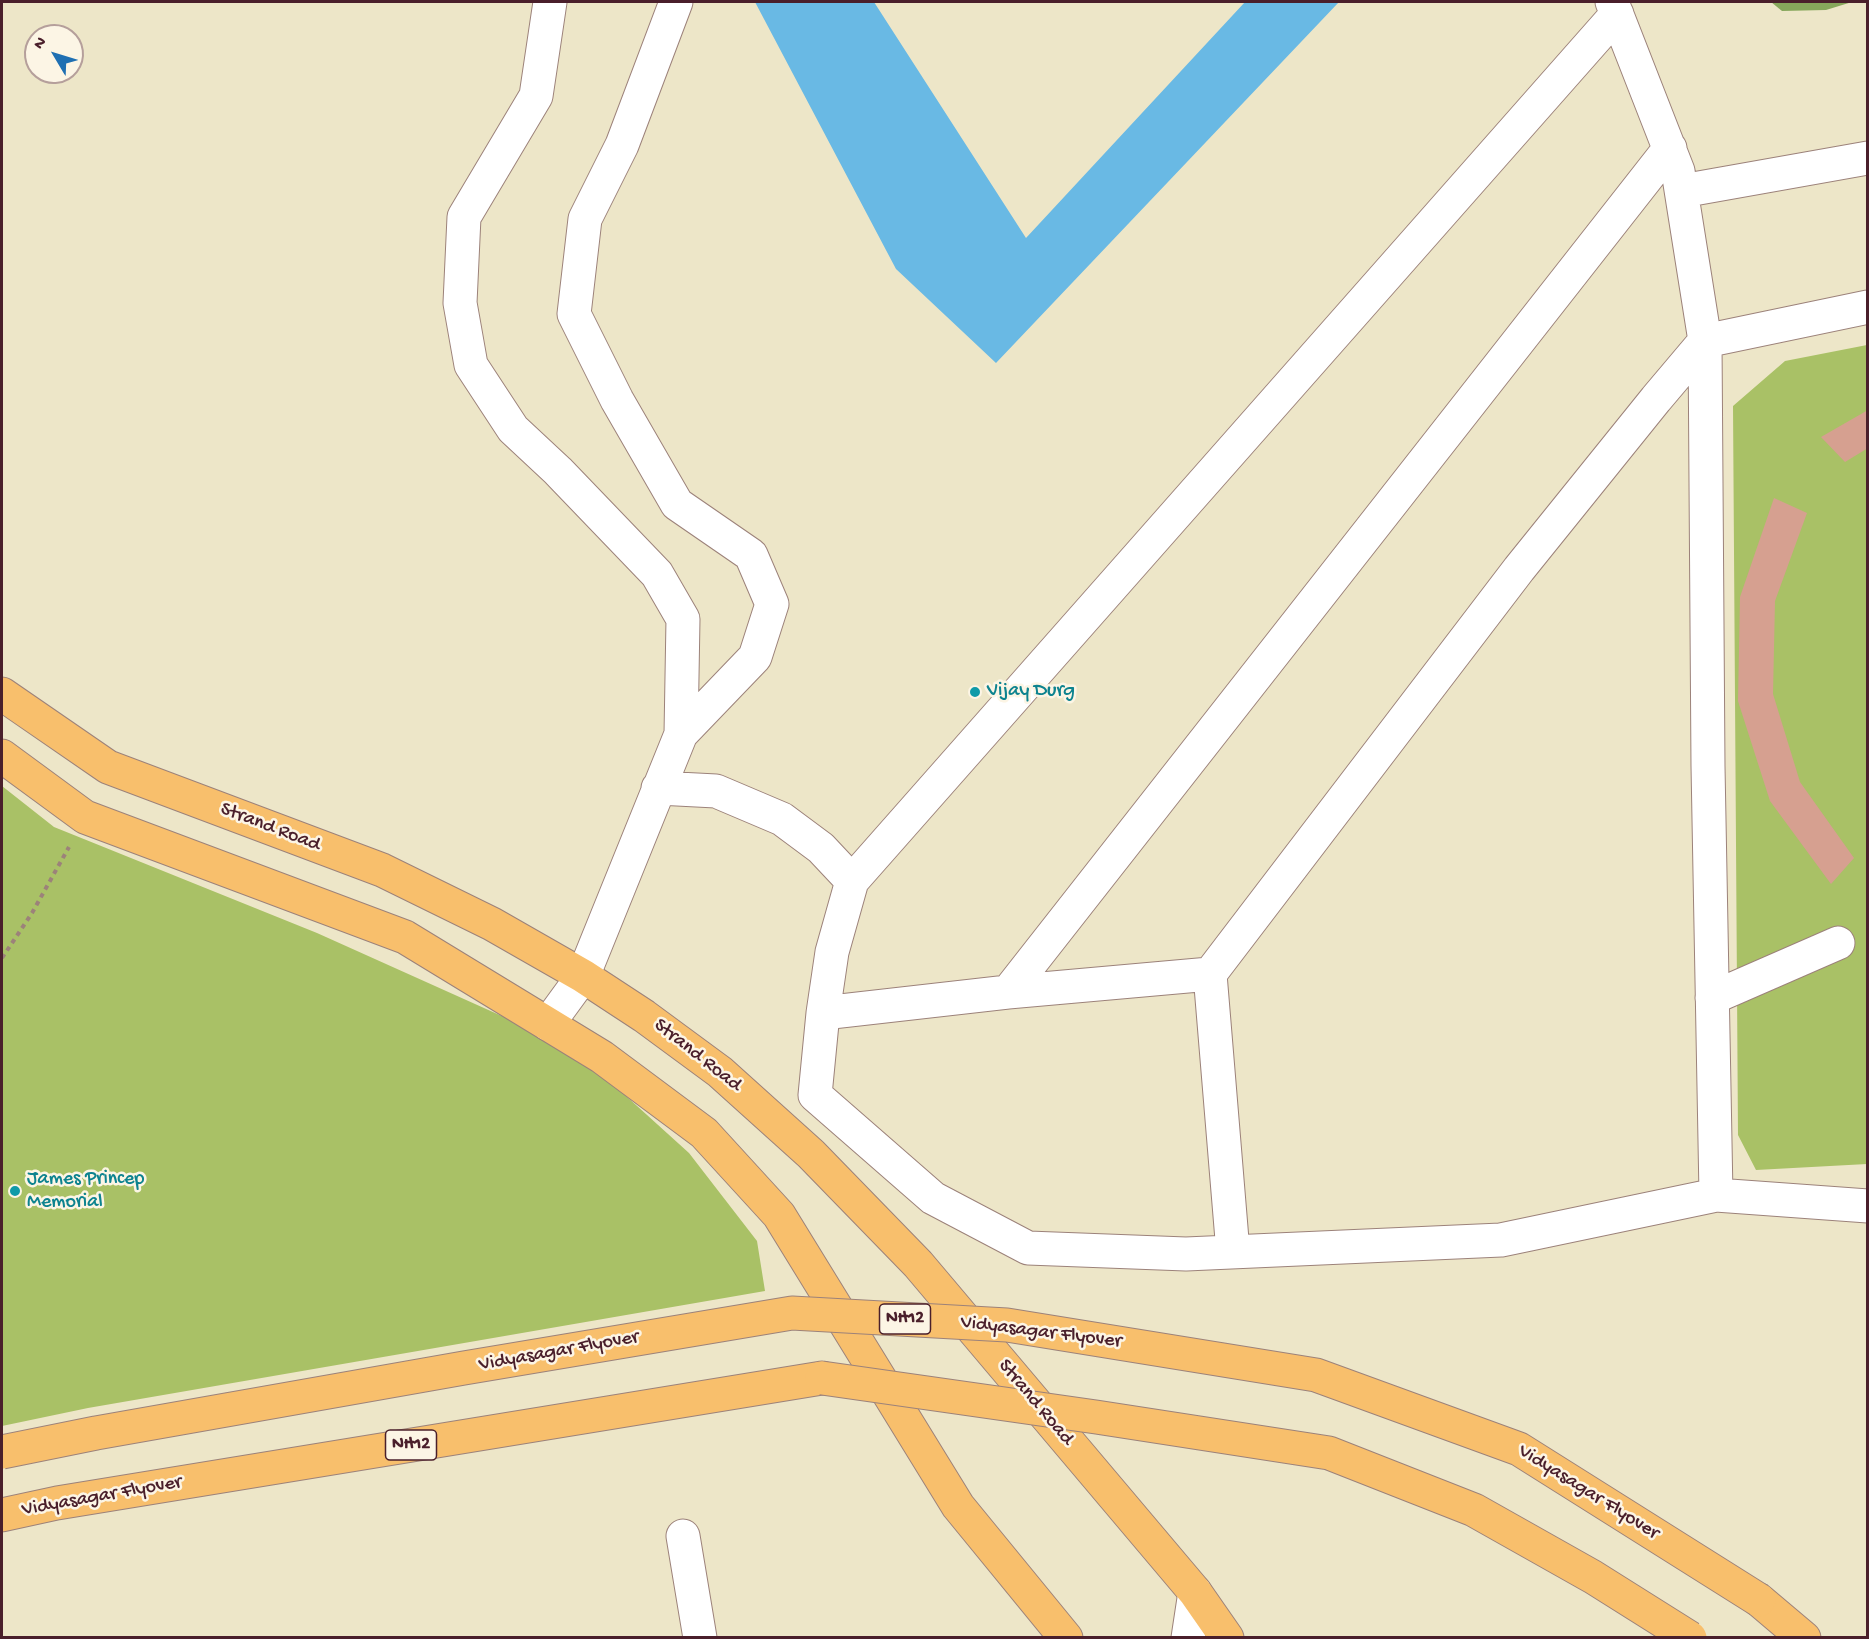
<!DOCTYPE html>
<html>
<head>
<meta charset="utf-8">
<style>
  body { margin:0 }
  #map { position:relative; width:1869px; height:1639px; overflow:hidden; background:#ede6c8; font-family:"Gochi Hand",sans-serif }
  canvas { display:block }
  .frame { position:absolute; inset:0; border:3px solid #4a1f2b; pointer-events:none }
  .north { position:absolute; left:24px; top:24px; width:60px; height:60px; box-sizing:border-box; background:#fcf5e5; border:2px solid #b59f9b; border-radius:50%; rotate:308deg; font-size:16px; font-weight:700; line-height:24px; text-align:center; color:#4a1f2b }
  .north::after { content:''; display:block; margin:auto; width:21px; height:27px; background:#1f6fb2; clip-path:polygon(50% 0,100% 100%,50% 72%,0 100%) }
</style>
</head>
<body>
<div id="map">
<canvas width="1869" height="1639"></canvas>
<div class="frame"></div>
<div class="north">N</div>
</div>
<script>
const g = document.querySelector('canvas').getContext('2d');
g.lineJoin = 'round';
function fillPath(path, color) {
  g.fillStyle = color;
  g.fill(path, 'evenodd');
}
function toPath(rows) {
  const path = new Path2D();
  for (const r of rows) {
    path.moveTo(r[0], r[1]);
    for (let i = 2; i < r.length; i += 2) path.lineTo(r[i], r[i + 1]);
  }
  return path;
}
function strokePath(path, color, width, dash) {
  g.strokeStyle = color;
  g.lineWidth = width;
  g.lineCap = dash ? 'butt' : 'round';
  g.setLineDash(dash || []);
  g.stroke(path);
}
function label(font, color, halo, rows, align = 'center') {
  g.font = font + ' "Gochi Hand",sans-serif';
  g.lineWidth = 5;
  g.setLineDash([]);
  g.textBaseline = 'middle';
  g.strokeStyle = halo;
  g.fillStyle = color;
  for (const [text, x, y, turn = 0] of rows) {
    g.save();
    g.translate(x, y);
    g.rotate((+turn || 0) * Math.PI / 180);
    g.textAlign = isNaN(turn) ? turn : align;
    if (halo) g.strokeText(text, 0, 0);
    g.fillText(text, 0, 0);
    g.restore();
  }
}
fillPath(toPath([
  [1867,345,1867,1164,1756,1170,1738,1135,1733,406,1785,361],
  [2,786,54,827,317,933,573,1048,689,1153,757,1241,765,1291,88,1408,2,1426]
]), '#a9c166');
fillPath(toPath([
  [1771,2,1852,2,1826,10,1782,11]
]), '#86a75b');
fillPath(toPath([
  [755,2,874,2,1026,238,1245,2,1339,2,996,363,896,269]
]), '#69b9e4');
fillPath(toPath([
  [1868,410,1868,448,1845,462,1821,437],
  [1774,498,1807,513,1775,601,1773,694,1800,782,1854,858,1831,884,1770,801,1738,701,1740,597]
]), '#d6a090');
const minor = toPath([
  [550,2,536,96,464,217,460,303,471,365,513,429,558,471,657,574,683,619,681,734],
  [1612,2,1678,171,1705,341,1708,766,1716,1195],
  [1617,14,852,881,832,952,823,1013,815,1095,933,1198,1028,1248,1186,1254,1501,1240,1716,1195,1868,1206],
  [1682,191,1868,158],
  [658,788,716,791,782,819,821,848,852,881],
  [1008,992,1670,148],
  [1712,998,1838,943],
  [823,1013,1008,992,1210,974],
  [548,1024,583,976,681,734,755,657,772,604,751,555,677,504,617,400,574,314,585,219,622,145,676,2],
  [1233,1252,1210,974,1519,569,1656,399,1705,341,1868,307],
  [683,1536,700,1638],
  [1188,1638,1195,1592]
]);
const major = toPath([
  [2,694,108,767,382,870,492,924,583,976,644,1016,720,1072,811,1154,918,1264,1195,1592,1227,1638],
  [2,756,85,817,405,937,602,1057,704,1133,779,1215,958,1506,1066,1638]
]);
const highway = toPath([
  [2,1515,57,1503,822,1378],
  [1759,1600,1804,1638]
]);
strokePath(minor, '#9c827a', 35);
strokePath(major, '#9c827a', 35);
strokePath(highway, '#9c827a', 35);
strokePath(toPath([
  [2,958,32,913,69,847]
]), '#9c827a', 4, [4.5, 4.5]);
strokePath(minor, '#fff', 33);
strokePath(major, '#f8bf6c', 33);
strokePath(highway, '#f8bf6c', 33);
const highwayBridge = toPath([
  [822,1378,1096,1417,1329,1453,1474,1510,1593,1577,1690,1638],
  [2,1452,96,1433,464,1368,792,1313,1007,1325,1316,1375,1519,1449,1759,1600]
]);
strokePath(highwayBridge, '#9c827a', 35, []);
strokePath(highwayBridge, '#f8bf6c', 33);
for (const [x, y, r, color] of [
  [975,692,6,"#0f9aa8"],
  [15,1191,6,"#0f9aa8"]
]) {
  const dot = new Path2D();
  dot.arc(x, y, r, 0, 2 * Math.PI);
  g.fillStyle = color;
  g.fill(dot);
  strokePath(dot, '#fcf5e5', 2);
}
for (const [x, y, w] of [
  [905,1319,51],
  [411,1445,51]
]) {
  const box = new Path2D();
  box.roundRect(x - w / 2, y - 15, w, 30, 4.5);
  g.fillStyle = '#fcf5e5';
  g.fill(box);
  strokePath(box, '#4a1f2b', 1.5);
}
label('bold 18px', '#4a1f2b', null, [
  ["NH12",905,1319],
  ["NH12",411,1445]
]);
label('20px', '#0d838f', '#fcf5e5', [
  ["Vijay Durg",987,692],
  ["James Princep",27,1180],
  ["Memorial",27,1203]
], 'left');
label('20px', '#4a1f2b', '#fcf5e5', [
  ["Strand Road",270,828,21],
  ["Strand Road",697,1056,38],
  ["Vidyasagar Flyover",1041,1333,7],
  ["Vidyasagar Flyover",559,1352,-10],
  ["Strand Road",1035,1403,50],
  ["Vidyasagar Flyover",1588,1493,32],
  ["Vidyasagar Flyover",102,1497,-10]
]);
</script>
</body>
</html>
